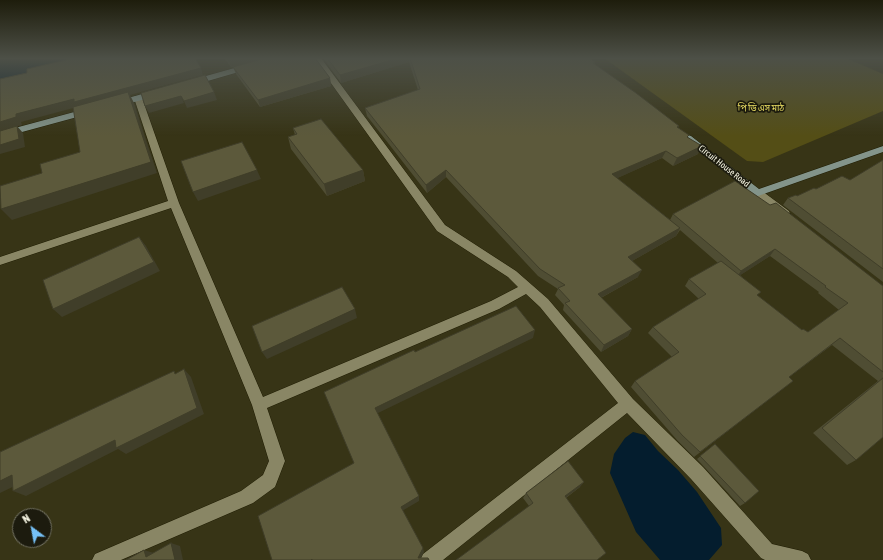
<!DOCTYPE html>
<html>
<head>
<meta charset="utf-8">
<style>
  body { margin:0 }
  #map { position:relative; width:883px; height:560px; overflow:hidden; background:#373416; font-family:"Asap Condensed",sans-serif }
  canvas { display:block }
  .north { position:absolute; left:12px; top:508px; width:40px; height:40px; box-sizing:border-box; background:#1c1b0e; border:1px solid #737263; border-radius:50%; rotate:328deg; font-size:11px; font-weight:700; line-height:16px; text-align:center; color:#f6f5e3 }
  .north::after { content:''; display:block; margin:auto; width:14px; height:18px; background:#75c0f6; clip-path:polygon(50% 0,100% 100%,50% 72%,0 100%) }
</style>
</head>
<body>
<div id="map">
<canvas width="883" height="560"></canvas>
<div class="north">N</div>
</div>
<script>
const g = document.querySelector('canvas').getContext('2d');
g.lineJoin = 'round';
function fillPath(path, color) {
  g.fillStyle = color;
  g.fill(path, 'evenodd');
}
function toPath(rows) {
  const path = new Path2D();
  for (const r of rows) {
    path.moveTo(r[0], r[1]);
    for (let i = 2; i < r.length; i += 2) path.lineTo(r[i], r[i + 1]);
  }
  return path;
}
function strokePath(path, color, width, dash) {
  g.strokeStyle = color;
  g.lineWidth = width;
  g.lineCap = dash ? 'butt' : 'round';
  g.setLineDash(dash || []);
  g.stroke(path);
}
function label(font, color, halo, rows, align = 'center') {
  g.font = font + ' "Asap Condensed","Noto Sans Bengali",sans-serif';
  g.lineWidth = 3.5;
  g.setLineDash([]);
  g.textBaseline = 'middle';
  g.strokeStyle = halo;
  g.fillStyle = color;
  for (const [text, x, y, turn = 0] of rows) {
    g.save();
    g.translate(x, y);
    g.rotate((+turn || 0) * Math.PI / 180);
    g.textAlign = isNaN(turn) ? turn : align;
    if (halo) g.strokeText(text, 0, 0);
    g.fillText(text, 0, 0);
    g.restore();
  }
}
fillPath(toPath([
  [604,58,846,58,883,74,883,111,763,162,747,161]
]), '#544e16');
fillPath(toPath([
  [0,58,85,58,0,82],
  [633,432,645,435,658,451,678,470,697,492,721,528,722,545,709,560,660,560,636,532,610,473,614,454,625,438]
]), '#041d2e');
const street = toPath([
  [313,58,321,58,445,225,516,271,548,299,633,399,703,467,772,544,802,551,808,554,811,560,765,560,761,558,691,479,627,413,443,560,420,560,423,554,618,403,540,307,526,294,499,309,267,408,285,461,275,487,253,503,121,560,92,560,95,554,241,491,263,475,269,461,252,405,171,208,0,265,0,257,168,201,134,98,135,96,141,96,142,98,179,203,263,397,491,301,518,287,508,277,437,231,313,58],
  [758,190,762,191,789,211,790,214,789,217,781,217,754,195,753,193,758,190]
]);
const secondary = toPath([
  [270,58,281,58,280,60,194,85,191,85,187,83,188,81,270,58],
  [157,90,160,91,161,93,160,95,116,107,112,104,113,102,157,90],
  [89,108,93,111,92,113,0,138,0,132,89,108],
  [688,135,691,136,759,189,883,146,883,152,758,196,754,195,685,140,683,138,685,136,688,135]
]);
strokePath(street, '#1e1b00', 1);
strokePath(secondary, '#1e1b00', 1);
fillPath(street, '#898665');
fillPath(secondary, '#83948a');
fillPath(toPath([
  [224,58,315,58,330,78,331,86,260,107,236,74,233,67,231,67],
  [323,58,589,58,595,62,595,64,678,128,688,137,698,154,673,166,662,158,617,178,670,220,673,214,883,286,883,437,856,460,847,465,813,433,878,381,832,345,789,377,793,381,694,457,677,440,631,387,635,381,672,357,648,333,653,327,699,299,685,286,689,279,718,263,680,230,676,236,632,261,638,277,601,298,632,329,628,336,601,352,563,310,564,305,555,295,558,289,538,276,446,177,427,193,367,116,365,108,418,90,409,62,341,83],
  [770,256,819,292,818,293,839,310,808,332,802,330,758,296,740,275],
  [293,128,363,170,365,181,327,196,291,149,288,137,295,135],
  [883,160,883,282,783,205,788,198,797,196,816,189,850,180],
  [715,444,745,503,740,506,697,459],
  [580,487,566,498,529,506,523,498,526,493]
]), '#4f4d33');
fillPath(toPath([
  [237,58,266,58,231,67,228,60],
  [399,58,409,58,409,62,341,83,340,75],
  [201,68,203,75,130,95,134,103,157,173,12,220,1,209,151,162,77,107,21,122,22,125,0,131,0,122,16,114,74,99],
  [330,78,331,86,260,107,258,100],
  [214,92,217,100,187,108,184,101],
  [181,96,184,103,149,113,145,106],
  [17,126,23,133,25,147,0,154,0,145],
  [702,146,698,154,673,166,677,158],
  [666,151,662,158,609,182,612,174],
  [257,170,261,179,198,201,193,192],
  [363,170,365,181,327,196,324,184],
  [446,170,446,177,427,193,426,185],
  [680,228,676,236,625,265,628,257],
  [139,237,146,246,160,271,62,317,53,309],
  [775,249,770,256,736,278,741,271],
  [642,270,638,277,595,301,598,294],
  [355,309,357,318,267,359,262,352],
  [632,329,628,336,601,352,604,345],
  [535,330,533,338,376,414,375,408],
  [184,369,191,377,204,414,126,454,118,449,26,496,13,491],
  [12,475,25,481,0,493,0,481],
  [584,482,580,487,561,501,565,496],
  [419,496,419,501,402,511,401,507],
  [171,543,180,546,183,560,175,560],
  [423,548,424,552,420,560,418,558],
  [144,550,154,553,146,557]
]), '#403e29');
const building = toPath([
  [75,58,195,58,201,68,74,102,74,99,16,114,16,117,0,122,0,79,27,73,27,69,75,58],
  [226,58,237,58,228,60,226,58],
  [265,58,315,58,330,78,258,100,233,67,265,58],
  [327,58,399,58,340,75,327,58],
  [410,58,589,58,595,62,593,63,636,93,679,126,677,127,689,135,687,137,702,146,677,158,666,151,612,174,680,228,628,257,642,270,598,294,632,329,604,345,565,303,570,301,558,288,565,285,540,269,446,170,426,185,365,108,420,89,410,58],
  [205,75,214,92,184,101,181,96,145,106,141,93,205,75],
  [128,92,151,162,1,209,0,186,42,173,40,164,80,152,73,107,128,92],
  [321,119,363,170,324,184,288,137,297,134,293,128,321,119],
  [17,126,19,139,0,145,0,131,17,126],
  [242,142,257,170,193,192,181,161,242,142],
  [883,160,883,269,788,198,796,195,797,196,814,188,816,189,842,176,850,180,883,160],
  [735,181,770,205,776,203,883,286,883,372,840,338,789,377,793,381,700,452,682,435,635,381,679,352,653,327,706,294,689,279,721,261,761,292,757,295,802,330,803,329,808,332,848,303,825,287,826,286,775,249,741,271,673,214,735,181],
  [139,237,154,262,53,309,43,280,139,237],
  [342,287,355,309,262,352,252,326,342,287],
  [516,306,535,330,375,408,419,496,401,507,423,548,418,558,428,558,429,560,312,560,312,559,311,560,272,560,258,516,354,463,324,392,414,350,415,352,516,306],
  [184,369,197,408,116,448,115,440,13,491,12,475,0,481,0,452,174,371,175,374,184,369],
  [883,378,883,437,856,460,822,428,883,378],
  [715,444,759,491,745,503,700,456,715,444],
  [568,461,584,482,565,496,606,553,597,560,456,560,533,503,526,493,568,461],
  [171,543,175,560,126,560,144,550,146,557,171,543]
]);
fillPath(building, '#5c593b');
strokePath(building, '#403e29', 1);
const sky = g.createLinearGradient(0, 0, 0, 136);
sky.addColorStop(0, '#1e1d0c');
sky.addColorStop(0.43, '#4d5047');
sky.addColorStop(1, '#4d504700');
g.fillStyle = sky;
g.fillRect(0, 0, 883, 136);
label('9px', '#e8dc62', '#1c1b0e', [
  ["পি ডি এস মাঠ",761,108]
]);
label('9px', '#f6f5e3', '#1c1b0e', [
  ["Circuit House Road",724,166,38]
]);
</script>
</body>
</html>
